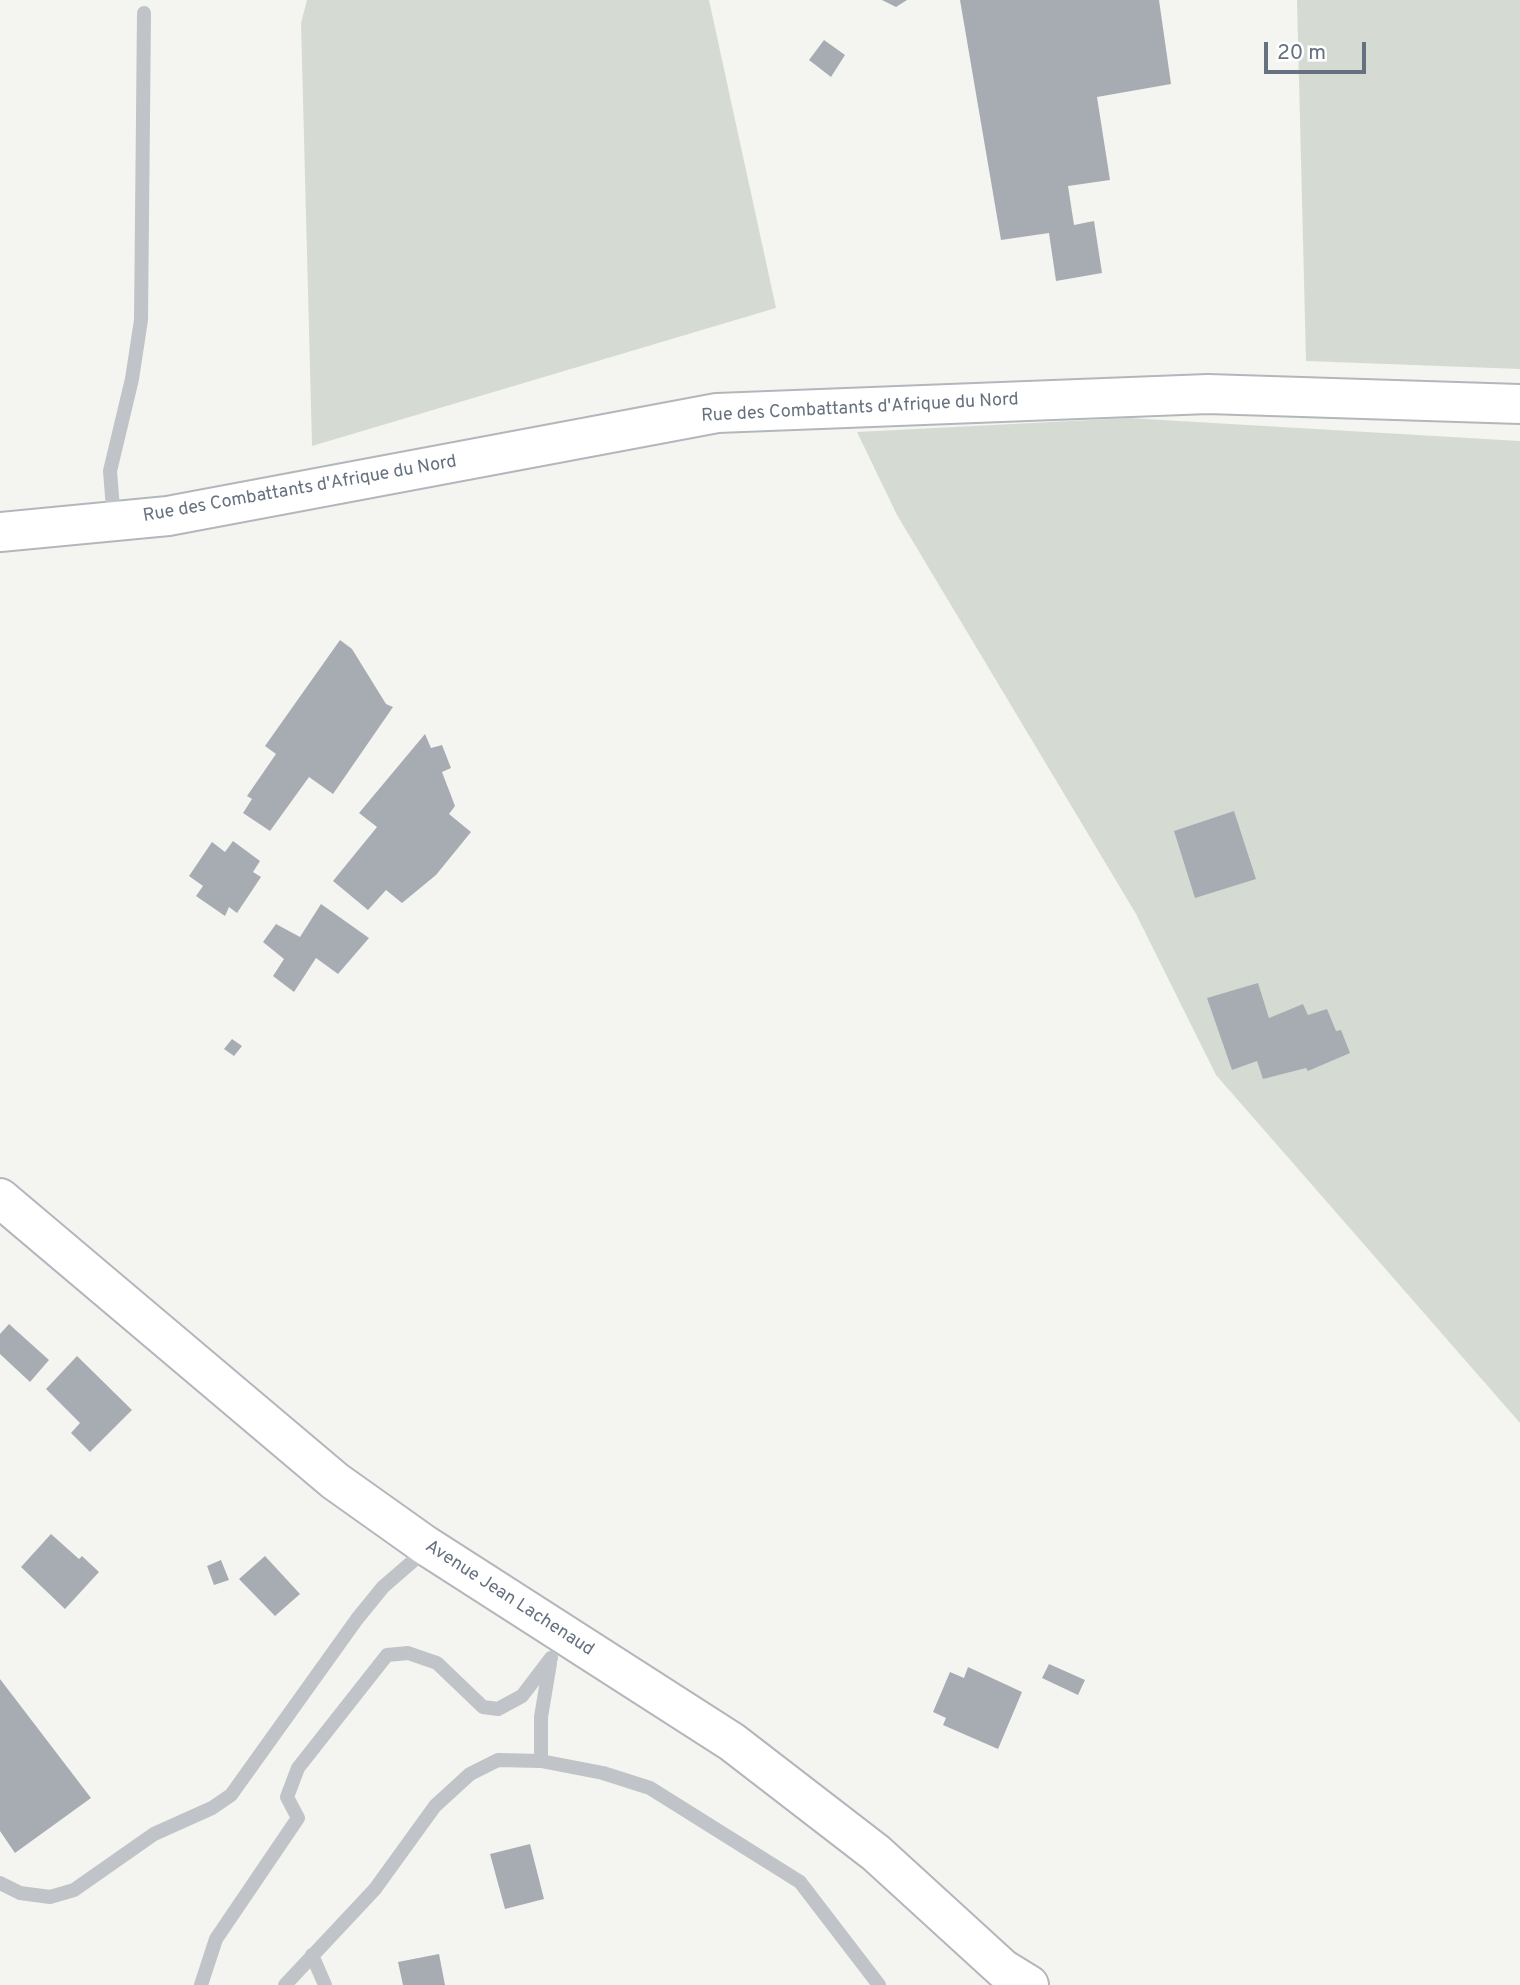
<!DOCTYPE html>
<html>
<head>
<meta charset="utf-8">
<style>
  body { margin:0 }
  #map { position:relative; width:1520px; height:1985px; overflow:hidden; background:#f4f5f1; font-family:Overpass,sans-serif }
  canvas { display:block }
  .scale { position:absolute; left:1264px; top:42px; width:102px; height:32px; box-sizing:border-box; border:4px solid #667180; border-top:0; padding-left:9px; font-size:21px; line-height:24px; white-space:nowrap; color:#667180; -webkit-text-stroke:5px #fff; paint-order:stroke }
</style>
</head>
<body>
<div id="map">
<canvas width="1520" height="1985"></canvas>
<div class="scale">20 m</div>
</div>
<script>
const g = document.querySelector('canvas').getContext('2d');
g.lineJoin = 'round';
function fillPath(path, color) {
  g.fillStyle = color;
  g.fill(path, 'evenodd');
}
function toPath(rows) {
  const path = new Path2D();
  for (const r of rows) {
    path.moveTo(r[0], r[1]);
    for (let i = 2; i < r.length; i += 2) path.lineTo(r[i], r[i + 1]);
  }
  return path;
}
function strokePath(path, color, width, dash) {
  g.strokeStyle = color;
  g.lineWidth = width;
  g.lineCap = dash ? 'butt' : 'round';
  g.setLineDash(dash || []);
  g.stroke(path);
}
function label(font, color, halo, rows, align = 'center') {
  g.font = font + ' Overpass,sans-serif';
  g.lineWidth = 7;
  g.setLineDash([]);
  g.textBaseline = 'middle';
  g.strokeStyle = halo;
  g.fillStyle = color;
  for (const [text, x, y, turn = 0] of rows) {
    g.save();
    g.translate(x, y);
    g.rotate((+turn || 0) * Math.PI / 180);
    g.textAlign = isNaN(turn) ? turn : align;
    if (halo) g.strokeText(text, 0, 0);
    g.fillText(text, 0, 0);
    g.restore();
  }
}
fillPath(toPath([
  [307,0,709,0,776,308,312,446,301,23],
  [1297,0,1520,0,1520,369,1306,361],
  [1129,418,1520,441,1520,1423,1216,1075,1136,914,897,515,857,432]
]), '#d5dbd3');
fillPath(toPath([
  [882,0,907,0,896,7],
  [960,0,1159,0,1171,84,1097,97,1110,180,1068,186,1074,225,1094,221,1102,273,1056,281,1049,233,1001,240],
  [824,40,845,55,831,77,809,60],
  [340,640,352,649,386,704,393,707,333,794,309,777,270,831,243,813,252,799,247,796,276,754,265,746],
  [425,734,431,748,442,745,451,768,442,772,455,806,449,814,471,832,436,875,402,903,386,890,368,910,333,881,377,827,359,813],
  [1234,811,1256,879,1195,898,1174,831],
  [233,841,260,861,253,872,261,877,237,913,229,907,225,916,196,896,203,886,189,876,212,842,225,852],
  [321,904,369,938,338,974,316,958,294,992,273,976,284,959,263,942,276,924,300,937],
  [1258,983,1269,1018,1303,1004,1308,1015,1327,1009,1336,1031,1341,1030,1350,1053,1308,1071,1306,1068,1263,1079,1257,1061,1232,1070,1207,998],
  [232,1039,242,1046,234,1056,224,1049],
  [9,1324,49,1360,30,1382,0,1354,0,1334],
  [77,1356,132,1410,90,1452,71,1433,80,1423,46,1389],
  [51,1534,79,1559,82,1556,99,1572,65,1609,21,1567],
  [265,1556,300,1594,275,1616,239,1579],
  [221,1560,229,1580,214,1585,207,1566],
  [1049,1664,1085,1680,1078,1695,1042,1678],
  [968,1667,1022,1692,998,1749,943,1725,946,1718,933,1712,950,1672,964,1678],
  [0,1679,91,1798,15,1853,0,1831],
  [530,1844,544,1899,505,1909,490,1854],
  [439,1954,445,1985,403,1985,398,1962]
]), '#a7acb3');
const secondary = toPath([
  [0,532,168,516,717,413,1208,394,1520,404],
  [0,1198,335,1481,425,1545,732,1742,876,1853,1003,1969,1029,1985]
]);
strokePath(secondary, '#b3b6bb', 42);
strokePath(toPath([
  [114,521,110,471,132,379,141,320,144,13],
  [550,1663,541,1717,541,1761,603,1773,650,1788,800,1882,879,1985],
  [0,1883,20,1893,50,1897,74,1890,154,1834,212,1808,231,1795,357,1619,383,1587,413,1561,423,1547],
  [312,1955,325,1985],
  [201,1985,216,1939,298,1818,287,1797,298,1768,387,1655,408,1653,437,1663,483,1707,498,1709,522,1696,551,1658],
  [285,1985,375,1889,435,1806,470,1774,498,1760,541,1761]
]), '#c0c3c7', 14);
strokePath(secondary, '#fff', 38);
label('18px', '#667180', '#fff', [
  ["Rue des Combattants d'Afrique du Nord",860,409,-3],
  ["Rue des Combattants d'Afrique du Nord",300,490,-10],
  ["Avenue Jean Lachenaud",509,1599,33]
]);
</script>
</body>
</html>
